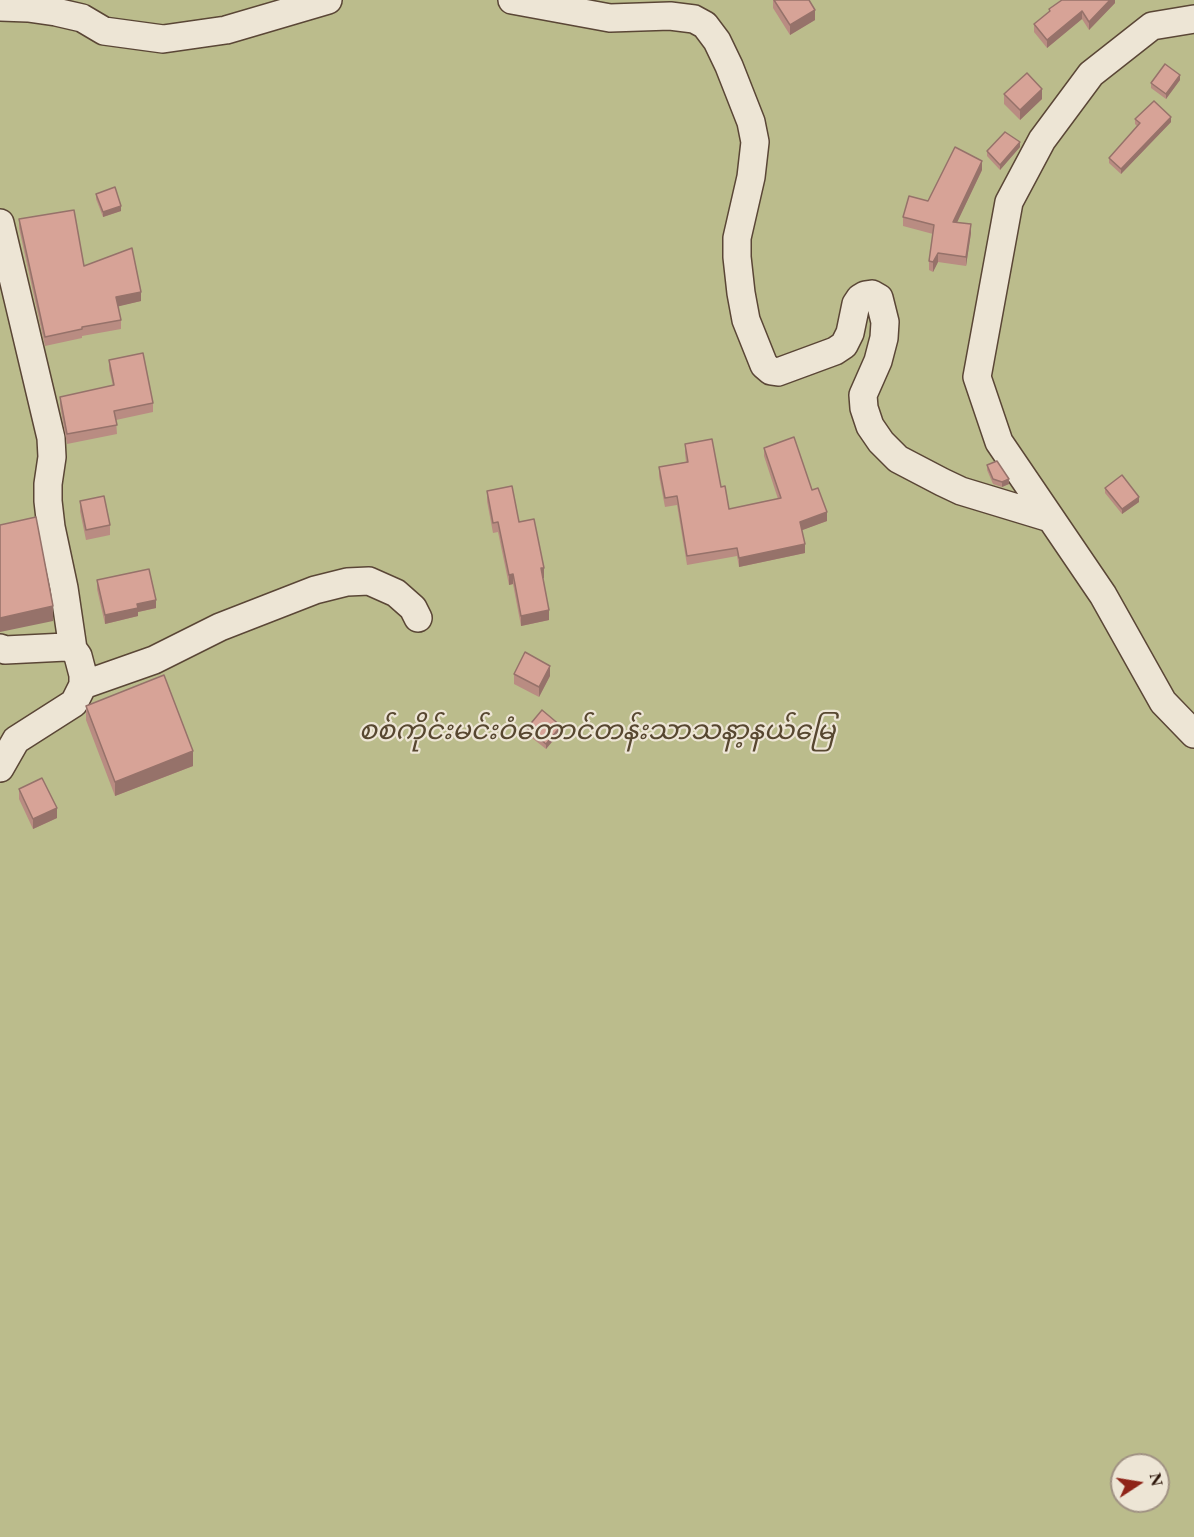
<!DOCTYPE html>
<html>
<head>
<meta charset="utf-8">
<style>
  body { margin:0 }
  #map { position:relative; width:1194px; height:1537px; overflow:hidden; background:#e3d7be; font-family:"EB Garamond",serif }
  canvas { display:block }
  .north { position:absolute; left:1110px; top:1453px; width:60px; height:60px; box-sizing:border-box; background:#ede5d5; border:2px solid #a09283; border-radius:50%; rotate:78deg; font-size:16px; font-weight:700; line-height:24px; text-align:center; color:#2c1509 }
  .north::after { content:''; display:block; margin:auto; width:21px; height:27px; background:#8f2418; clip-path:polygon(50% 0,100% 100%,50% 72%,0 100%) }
</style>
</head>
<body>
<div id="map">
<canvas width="1194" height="1537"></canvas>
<div class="north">N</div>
</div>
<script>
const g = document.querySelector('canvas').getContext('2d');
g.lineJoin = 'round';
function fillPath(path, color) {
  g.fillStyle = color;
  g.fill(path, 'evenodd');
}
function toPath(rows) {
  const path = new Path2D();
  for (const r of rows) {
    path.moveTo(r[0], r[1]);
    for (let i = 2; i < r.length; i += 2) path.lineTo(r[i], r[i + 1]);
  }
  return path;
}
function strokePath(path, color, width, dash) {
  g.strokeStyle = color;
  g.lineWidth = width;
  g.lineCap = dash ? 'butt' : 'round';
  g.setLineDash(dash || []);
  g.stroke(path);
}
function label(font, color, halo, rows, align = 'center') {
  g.font = font + ' "EB Garamond","Noto Sans Myanmar",serif';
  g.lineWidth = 4.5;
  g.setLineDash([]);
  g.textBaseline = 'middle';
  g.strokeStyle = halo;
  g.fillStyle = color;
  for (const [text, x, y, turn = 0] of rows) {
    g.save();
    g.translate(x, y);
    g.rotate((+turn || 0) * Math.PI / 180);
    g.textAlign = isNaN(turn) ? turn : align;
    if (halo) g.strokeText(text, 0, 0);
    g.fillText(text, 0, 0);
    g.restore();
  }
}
fillPath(toPath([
  [0,0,1194,0,1194,1537,0,1537],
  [1122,1465,1158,1465,1158,1501,1122,1501]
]), '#bbbc8c');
const minor = toPath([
  [512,0,610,18,670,16,694,19,705,25,717,41,729,66,751,122,755,142,751,177,737,238,737,257,741,293,746,320,764,365,771,371,778,372,835,351,844,345,850,333,856,304,860,298,865,295,872,294,879,298,885,322,884,338,878,361,863,395,864,408,870,426,881,442,898,459,942,482,961,491,1050,518],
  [0,7,28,8,56,12,82,18,104,31,163,39,226,30,328,0],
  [1194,19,1152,26,1091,74,1042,140,1009,202,977,377,999,442,1103,595,1163,702,1194,734],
  [0,223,51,438,52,457,48,484,48,501,51,527,64,588,73,649],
  [0,648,5,650,66,647,73,649,78,656,83,675,83,685,74,703,16,740,0,768],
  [83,685,154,660,220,627,315,590,347,582,369,581,396,593,413,608,418,618]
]);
strokePath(minor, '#5a4636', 30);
strokePath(minor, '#ede5d5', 27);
fillPath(toPath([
  [773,0,809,0,815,20,790,35,773,8],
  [1115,0,1115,3,1089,30,1082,19,1047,48,1034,32,1034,24,1049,12,1049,9],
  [1180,80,1166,99,1151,88,1151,83],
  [1004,94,1042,99,1020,120,1004,104],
  [1135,119,1171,122,1121,174,1109,163,1109,158,1137,126,1135,124],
  [1020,147,1000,170,987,156,987,151],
  [982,170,957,222,971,233,966,266,938,262,933,272,929,270,929,261,933,234,903,226,903,217,928,201],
  [96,194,121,211,103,217,96,199],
  [19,219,84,266,141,301,118,306,121,320,121,329,82,336,82,338,45,346,19,228],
  [109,360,153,403,153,412,116,420,117,434,67,444,60,406,60,397,113,386,109,369],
  [685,444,721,487,729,509,778,499,764,456,764,448,812,490,827,521,802,530,805,553,739,567,737,556,687,565,677,505,665,507,659,476,659,467,686,462,685,453],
  [987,465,1009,484,1002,487,993,484,987,470],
  [1105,488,1139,502,1122,514,1105,493],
  [487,491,519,522,544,578,543,578,549,620,521,626,513,584,509,585,498,532,493,533,487,501],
  [80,501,110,525,110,535,86,540,80,511],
  [97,580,156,608,138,612,138,616,105,624,97,589],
  [514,674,550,676,539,697,514,684],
  [86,706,193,766,115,796,86,720],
  [527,728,561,731,546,749,527,734],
  [19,789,57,818,33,829,19,799]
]), '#b98c82');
fillPath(toPath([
  [1110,0,1115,0,1115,3,1089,30,1089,22],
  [815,10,815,20,790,35,790,25],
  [1082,11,1082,19,1047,48,1047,40],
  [1180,75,1180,80,1166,99,1166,94],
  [1042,89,1042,99,1020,120,1020,110],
  [1171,117,1171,122,1121,174,1121,169],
  [1020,142,1020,147,1000,170,1000,165],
  [982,161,982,170,953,231,953,222],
  [121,206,121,211,103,217,103,212],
  [971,224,971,233,966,266,966,257],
  [938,253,938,262,933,272,933,262],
  [141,292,141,301,116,307,116,297],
  [1009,479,1009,484,1002,487,1002,482],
  [1139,497,1139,502,1122,514,1122,509],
  [827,512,827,521,800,531,800,522],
  [805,544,805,553,739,567,739,558],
  [541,568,544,568,544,578,541,578],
  [513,574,513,584,509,585,509,575],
  [156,600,156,608,138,612,138,616,105,624,105,615,137,604],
  [53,606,53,621,0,632,0,618],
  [549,610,549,620,521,626,521,616],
  [550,666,550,676,539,697,539,687],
  [561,726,561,731,546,749,546,744],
  [193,751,193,766,115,796,115,782],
  [57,808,57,818,33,829,33,819]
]), '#96726a');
const building = toPath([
  [774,0,809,0,815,10,790,25,774,0],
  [1062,0,1110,0,1089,22,1082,11,1047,40,1034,24,1050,11,1049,9,1062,0],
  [1165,64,1180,75,1166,94,1151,83,1165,64],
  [1027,73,1042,89,1020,110,1004,94,1027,73],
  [1154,101,1171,117,1121,169,1109,158,1140,123,1135,119,1154,101],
  [1005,132,1020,142,1000,165,987,151,1005,132],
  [955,147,982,161,953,222,971,224,966,257,938,253,933,262,929,261,934,225,903,217,909,196,928,201,955,147],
  [115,187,121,206,103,212,96,194,115,187],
  [74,210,84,266,132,248,141,292,116,297,121,320,82,327,82,329,45,337,19,219,74,210],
  [143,353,153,403,114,411,117,425,67,434,60,397,114,385,109,360,143,353],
  [794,437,812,490,818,488,827,512,800,522,805,544,739,558,737,548,687,556,677,496,665,498,659,467,688,462,685,444,712,439,721,487,725,486,729,509,781,498,764,448,794,437],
  [997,461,1009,479,1002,482,993,479,987,465,997,461],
  [1122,475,1139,497,1122,509,1105,488,1122,475],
  [512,486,519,522,534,519,544,568,541,568,549,610,521,616,513,574,509,575,498,522,493,523,487,491,512,486],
  [104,496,110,525,86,530,80,501,104,496],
  [36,517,53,606,0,618,0,525,36,517],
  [149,569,156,600,137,604,138,608,105,615,97,580,149,569],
  [525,652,550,666,539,687,514,674,525,652],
  [164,675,193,751,115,782,86,706,164,675],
  [542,710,561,726,546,744,527,728,542,710],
  [42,778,57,808,33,819,19,789,42,778]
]);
fillPath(building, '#d7a397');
strokePath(building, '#96726a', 1.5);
label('italic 27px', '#574730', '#ede5d5', [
  ["စစ်ကိုင်းမင်းဝံတောင်တန်းသာသနာ့နယ်မြေ",597,732]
]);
</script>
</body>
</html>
